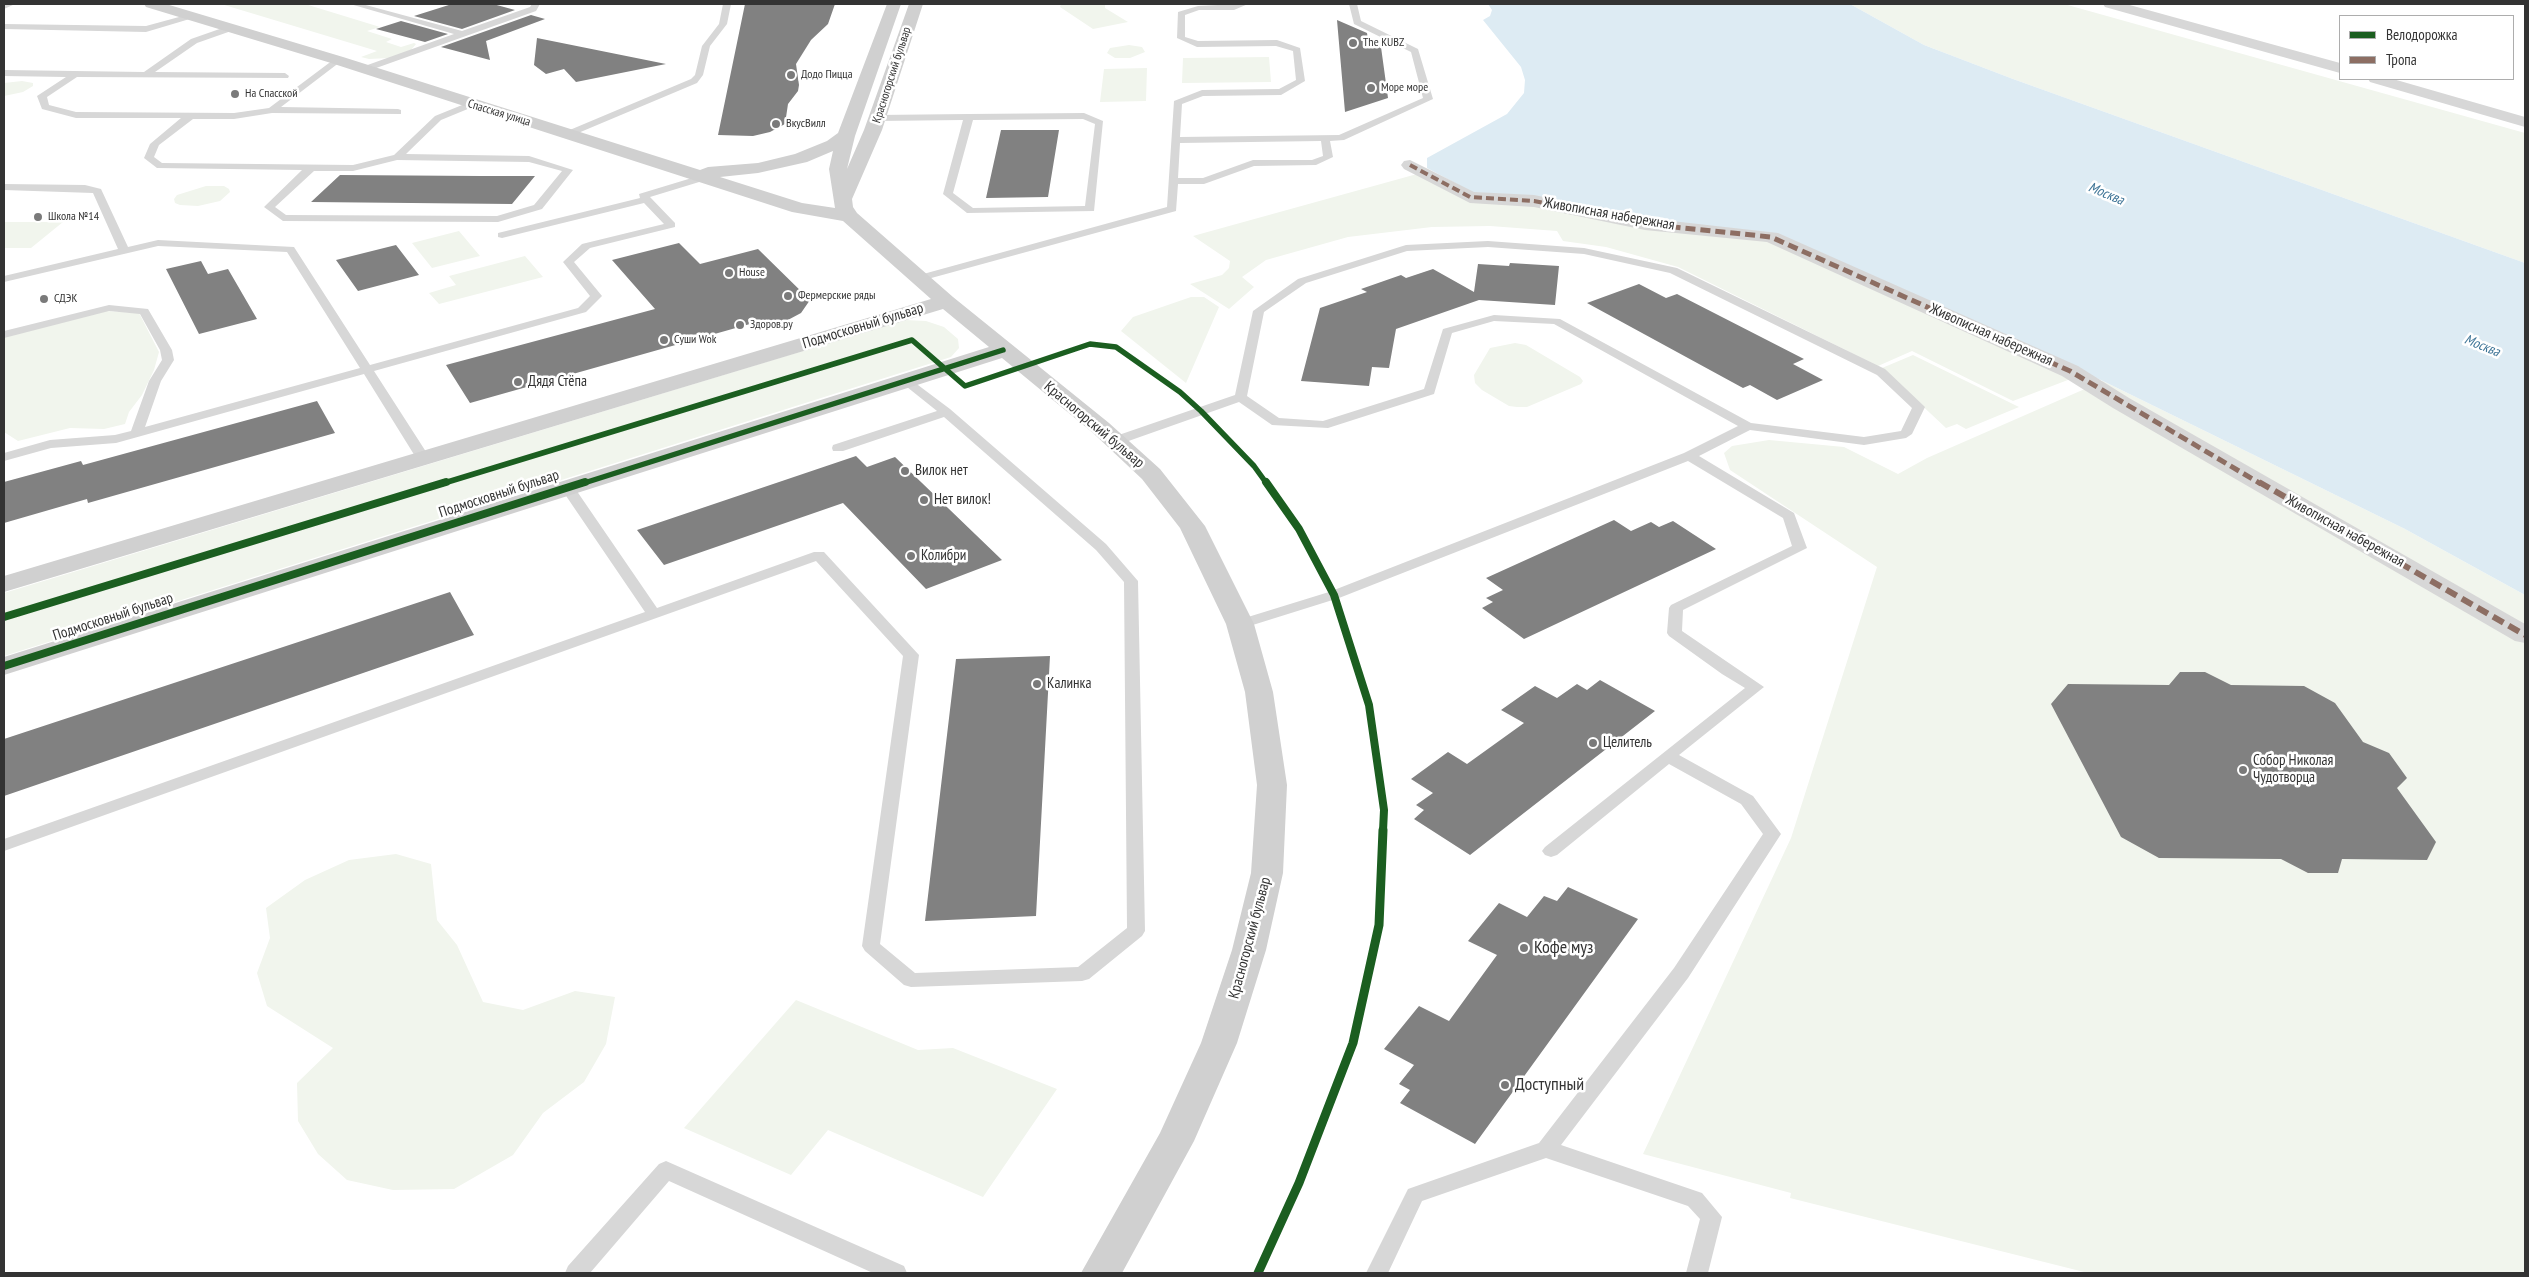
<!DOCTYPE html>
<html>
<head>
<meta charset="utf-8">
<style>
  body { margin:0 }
  #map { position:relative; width:2529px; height:1277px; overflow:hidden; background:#fff; font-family:"PT Sans Narrow",sans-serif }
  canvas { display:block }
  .frame { position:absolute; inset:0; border:5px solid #333; pointer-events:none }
  .legend { position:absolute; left:2339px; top:15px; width:175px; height:65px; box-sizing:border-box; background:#fff; border:1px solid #adadad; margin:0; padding:6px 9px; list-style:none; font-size:15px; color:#333 }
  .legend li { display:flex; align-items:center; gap:10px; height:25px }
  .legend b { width:25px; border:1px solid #adadad }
</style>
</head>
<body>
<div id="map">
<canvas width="2529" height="1277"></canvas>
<div class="frame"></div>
<ul class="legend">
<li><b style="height:6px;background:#1b5e20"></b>Велодорожка</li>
<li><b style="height:6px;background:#8d6e63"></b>Тропа</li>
</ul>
</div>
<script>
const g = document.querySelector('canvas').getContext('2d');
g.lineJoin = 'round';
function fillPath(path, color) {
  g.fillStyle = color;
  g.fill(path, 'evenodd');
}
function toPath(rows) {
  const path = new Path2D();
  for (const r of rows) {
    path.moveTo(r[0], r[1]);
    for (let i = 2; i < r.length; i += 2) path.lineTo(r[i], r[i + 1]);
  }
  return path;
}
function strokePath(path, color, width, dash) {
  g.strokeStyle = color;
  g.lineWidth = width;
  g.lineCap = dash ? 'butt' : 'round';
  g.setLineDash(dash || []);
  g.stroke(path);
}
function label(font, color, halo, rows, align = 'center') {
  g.font = font + ' "PT Sans Narrow",sans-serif';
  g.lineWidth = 5;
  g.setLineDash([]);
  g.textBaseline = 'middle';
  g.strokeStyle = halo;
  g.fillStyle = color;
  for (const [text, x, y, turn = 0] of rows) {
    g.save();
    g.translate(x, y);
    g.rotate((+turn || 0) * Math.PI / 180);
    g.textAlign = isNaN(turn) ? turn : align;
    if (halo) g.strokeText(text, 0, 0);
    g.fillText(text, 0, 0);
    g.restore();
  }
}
fillPath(toPath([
  [221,4,305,4,380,27,367,31,392,39,386,42,401,47,414,43,416,44,411,50,389,58,369,59,361,57,377,51],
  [1061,4,1105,4,1105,8,1128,22,1093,29,1060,7],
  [1850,4,2064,4,2525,133,2525,263,2013,79,1924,45],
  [1129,45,1142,47,1145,52,1130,58,1115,58,1107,53,1110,48],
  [1269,57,1271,82,1182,83,1183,58],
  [1147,68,1146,101,1100,102,1104,69],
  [22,81,33,83,33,86,23,92,4,96,4,83],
  [1417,174,1534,203,1771,239,2073,378,2013,401,1912,351,1878,366,1678,267,1606,247,1563,241,1557,231,1490,226,1432,227,1348,237,1266,260,1242,277,1254,287,1229,309,1190,284,1222,275,1229,268,1230,261,1193,236],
  [206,186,224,186,229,189,230,192,220,201,198,206,180,205,175,203,174,199,177,195],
  [4,222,63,222,31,248,4,248],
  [459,231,480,256,432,268,412,243],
  [525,256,543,277,439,304,429,293,456,285,449,276],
  [1191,297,1204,297,1219,307,1186,383,1121,331,1133,317],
  [106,311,139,313,159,352,154,370,142,395,129,412,125,424,104,429,70,428,18,441,4,432,4,336],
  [905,320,926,321,944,327,958,339,959,348,951,357,4,656,4,593],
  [1515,343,1526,345,1580,377,1583,381,1581,384,1527,407,1517,407,1509,406,1482,390,1475,383,1474,375,1490,348],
  [1913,355,2019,407,1966,429,1957,424,1946,428,1882,368],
  [2103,381,2405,529,2525,595,2525,1273,2088,1273,1790,1198,1791,1193,1643,1154,1791,838,1877,567,1730,470,1724,453,1732,446,1769,440,1844,447,1898,474,1927,458],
  [396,854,431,864,437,920,457,945,483,1002,523,1010,575,991,615,997,606,1044,584,1082,543,1113,513,1155,454,1189,393,1190,347,1180,318,1154,298,1121,297,1083,333,1048,267,1006,257,973,270,938,266,908,305,880,349,860],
  [796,1000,918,1050,953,1048,1057,1089,983,1197,828,1130,791,1175,684,1128]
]), '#f1f5ed');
fillPath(toPath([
  [1488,4,1850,4,1924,45,2013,79,2525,263,2525,595,2405,529,2103,381,1773,233,1646,219,1476,194,1427,168,1427,158,1507,114,1524,93,1525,80,1521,67,1483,20,1490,16,1492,10]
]), '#ddebf3');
fillPath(toPath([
  [452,4,493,4,515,10,462,29,414,16],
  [745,4,835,4,828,24,811,40,796,64,799,85,798,91,788,104,785,124,770,132,753,136,718,135],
  [531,15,545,19,486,41,490,60,441,47],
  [1337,20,1367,33,1369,47,1381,47,1388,98,1345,112],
  [401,21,448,34,425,42,376,29],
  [537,38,666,64,576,82,564,69,546,74,534,65],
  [1001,130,1059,130,1048,197,986,198],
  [340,175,480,176,535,176,512,204,311,202],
  [679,243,700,264,758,249,810,300,801,313,786,321,757,322,470,403,446,365,655,309,612,260],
  [396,245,419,275,358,291,336,260],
  [201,261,208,274,228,269,257,319,199,334,166,269],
  [1510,263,1559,266,1555,305,1479,300,1396,329,1389,368,1372,367,1369,386,1301,381,1320,308,1367,292,1361,289,1401,275,1406,278,1433,269,1474,292,1478,264,1509,266],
  [1639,284,1666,298,1677,294,1804,359,1793,364,1823,380,1777,400,1750,385,1743,388,1587,303],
  [317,401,335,433,88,503,87,499,4,523,4,482,81,461,83,465],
  [856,456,867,467,895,457,1002,560,926,589,843,503,664,565,637,530],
  [1614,520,1631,531,1651,522,1659,527,1673,521,1716,549,1524,639,1482,608,1493,602,1486,598,1503,590,1486,578],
  [450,592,474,635,4,796,4,739],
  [1050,656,1036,916,925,921,956,659],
  [2180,672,2205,672,2231,685,2304,686,2335,703,2363,742,2389,753,2407,778,2397,788,2436,842,2427,860,2342,859,2338,873,2308,873,2281,859,2159,858,2121,837,2051,704,2068,684,2169,685],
  [1600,680,1655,711,1470,855,1414,819,1424,810,1416,805,1433,793,1411,779,1448,752,1467,764,1524,723,1501,710,1535,686,1557,698,1577,684,1587,690],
  [1568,887,1638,919,1475,1144,1400,1103,1410,1090,1399,1084,1414,1065,1384,1049,1419,1006,1449,1021,1497,955,1468,941,1499,903,1527,917,1544,896,1557,901]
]), '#818181');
fillPath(toPath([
  [4,4,15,4,4,9,4,4],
  [350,4,362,4,462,31,530,7,532,4,540,4,536,11,365,72,362,71,362,67,454,34,350,4],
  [723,4,731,4,727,24,710,46,703,75,697,83,571,136,565,136,565,132,691,79,695,75,702,46,719,24,723,4],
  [1237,4,1248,4,1234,10,1199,10,1185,15,1185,37,1198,41,1277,40,1300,48,1305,81,1281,95,1203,96,1182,104,1180,137,1339,135,1423,98,1411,52,1354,24,1349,4,1357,4,1361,21,1418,49,1433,99,1344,140,1330,141,1333,157,1316,165,1254,166,1204,184,1178,184,1176,211,924,280,916,280,916,276,1167,207,1174,101,1202,90,1279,89,1296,80,1293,51,1276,46,1197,47,1177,38,1178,12,1198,6,1237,4],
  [1321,141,1323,156,1312,160,1253,160,1203,178,1178,178,1180,143,1321,141],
  [190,14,193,14,193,18,146,32,4,29,4,24,146,26,190,14],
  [231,25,235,28,234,30,197,43,155,72,285,73,289,76,288,78,77,77,47,97,49,105,76,112,234,113,269,108,337,57,340,58,340,62,281,107,398,109,401,110,401,114,272,113,234,119,193,119,159,145,154,157,162,163,353,165,394,155,435,116,472,101,475,102,475,106,441,120,406,154,529,156,573,170,542,209,498,222,283,221,264,207,302,170,157,168,144,158,150,144,181,118,76,118,42,109,37,96,66,77,4,76,4,70,144,72,191,39,231,25],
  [397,160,529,162,562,171,534,205,497,216,286,215,275,207,314,171,353,171,397,160],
  [969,114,1084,113,1103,121,1094,211,967,213,943,194,963,120,877,121,872,118,877,115,969,114],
  [1083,119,1095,124,1085,206,973,208,953,193,973,120,1083,119],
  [705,174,710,177,709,179,650,197,675,223,675,227,590,248,574,262,602,296,586,312,374,371,430,458,428,461,418,461,364,374,116,443,51,448,4,461,4,453,50,440,115,435,131,431,149,381,162,360,160,350,140,314,109,311,4,338,4,331,109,305,148,309,172,350,174,360,161,381,145,427,360,368,287,252,158,246,4,282,4,276,118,249,93,193,4,190,4,184,85,185,101,189,128,247,158,240,294,247,370,365,578,308,590,296,563,262,582,244,664,224,644,203,502,238,498,237,498,233,640,198,639,194,705,174],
  [1488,241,1584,248,1677,268,1885,369,1925,407,1912,434,1906,438,1864,445,1750,430,1699,456,1794,513,1807,548,1683,610,1682,631,1764,687,1679,755,1753,796,1781,834,1688,978,1561,1145,1702,1193,1722,1217,1708,1273,1686,1273,1700,1219,1688,1206,1546,1158,1422,1201,1388,1273,1366,1273,1408,1189,1539,1143,1674,968,1763,834,1741,804,1669,764,1557,855,1551,857,1545,855,1542,851,1545,847,1745,688,1722,674,1669,636,1667,633,1669,608,1671,605,1792,546,1783,518,1688,461,1339,598,1240,629,1233,624,1235,621,1329,592,1684,453,1738,426,1554,324,1494,321,1452,333,1434,394,1328,428,1272,425,1239,402,1120,444,1110,444,1109,441,1110,438,1235,395,1253,311,1298,279,1406,245,1488,241],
  [1488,247,1584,254,1670,273,1877,375,1912,408,1901,431,1864,437,1751,423,1560,319,1494,315,1443,329,1424,389,1323,421,1279,418,1247,396,1264,312,1306,283,1407,251,1488,247],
  [906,376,950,409,1106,544,1138,581,1145,931,1142,936,1089,979,1082,981,911,987,904,985,865,951,862,946,903,656,816,561,4,851,4,839,645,612,560,487,567,483,572,484,657,608,814,552,824,552,919,655,880,944,915,973,1078,967,1127,928,1124,582,1096,550,944,417,843,451,833,451,832,448,833,445,937,411,902,383,900,380,902,377,906,376],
  [666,1161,904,1266,907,1273,873,1273,669,1181,590,1273,565,1273,568,1266,659,1164,666,1161]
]), '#d7d7d7');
fillPath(toPath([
  [2103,4,2126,4,2340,63,2340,73,2105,7,2103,4],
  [2368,79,2393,79,2525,117,2525,127,2370,82,2368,79],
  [1410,160,1474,192,1534,195,1645,218,1778,233,2078,366,2129,398,2525,624,2525,643,2515,641,2113,408,2062,376,1767,242,1645,230,1534,207,1470,203,1404,169,1401,165,1404,161,1410,160]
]), '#d7d7d7');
fillPath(toPath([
  [144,4,166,4,343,57,700,170,708,167,758,163,795,154,827,141,838,133,887,4,901,4,855,136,847,169,864,130,909,4,923,4,882,130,852,199,853,207,857,213,953,297,1109,423,1160,469,1205,526,1254,624,1273,692,1287,785,1283,873,1266,950,1237,1043,1194,1141,1122,1273,1081,1273,1160,1133,1201,1043,1232,950,1251,873,1257,785,1245,692,1226,624,1180,528,1142,479,1093,433,1002,358,4,675,4,657,989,347,943,309,4,592,4,576,931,299,843,221,792,212,331,63,146,7,144,4],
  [833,151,829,169,835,208,802,203,720,177,758,173,807,162,833,151]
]), '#d0d0d0');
strokePath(toPath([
  [1410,165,1470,197,1534,201,1588,212]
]), '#8d6e63', 4, [8, 4]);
strokePath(toPath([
  [1582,211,1645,224,1771,237,2070,371,2261,484]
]), '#8d6e63', 5, [10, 5]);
strokePath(toPath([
  [2259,482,2525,635]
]), '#8d6e63', 6, [12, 6]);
strokePath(toPath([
  [441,484,912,340,965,386,1090,344,1116,347,1180,392,1201,411,1254,466,1267,484],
  [581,484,1003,350]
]), '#1b5e20', 5.5);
strokePath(toPath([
  [1266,482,1299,529,1334,595,1369,705,1384,810,1383,831],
  [4,617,446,482],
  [4,666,585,482]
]), '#1b5e20', 8);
strokePath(toPath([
  [1258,1273,1299,1183,1353,1043,1379,925,1383,830]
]), '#1b5e20', 9);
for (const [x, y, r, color] of [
  [1353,43,5,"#7a7a7a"],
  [791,75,5,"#7a7a7a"],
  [1371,88,5,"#7a7a7a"],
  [235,94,5,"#7a7a7a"],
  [776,124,5,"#7a7a7a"],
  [38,217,5,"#7a7a7a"],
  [729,273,5,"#7a7a7a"],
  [788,296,5,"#7a7a7a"],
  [44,299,5,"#7a7a7a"],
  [740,325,5,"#7a7a7a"],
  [664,340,5,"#7a7a7a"],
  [518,382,5,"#7a7a7a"],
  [905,471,5,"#7a7a7a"],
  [924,500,5,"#7a7a7a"],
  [911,556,5,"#7a7a7a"],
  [1037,684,5,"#7a7a7a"],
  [1593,743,5,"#7a7a7a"],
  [2243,770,5,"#7a7a7a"],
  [1524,948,5,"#7a7a7a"],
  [1505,1085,5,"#7a7a7a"]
]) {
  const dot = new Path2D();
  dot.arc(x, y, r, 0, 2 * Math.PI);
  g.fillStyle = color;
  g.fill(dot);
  strokePath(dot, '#fff', 2);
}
label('12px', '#333', '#fff', [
  ["The KUBZ",1363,43],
  ["Додо Пицца",801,75],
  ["Море море",1381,88],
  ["На Спасской",245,94],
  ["ВкусВилл",786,124],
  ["Школа №14",48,217],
  ["House",739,273],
  ["Фермерские ряды",798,296],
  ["СДЭК",54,299],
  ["Здоров.ру",750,325],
  ["Суши Wok",674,340]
], 'left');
label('12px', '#333', '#fff', [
  ["Красногорский бульвар",892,75,-72],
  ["Спасская улица",499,113,17]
]);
label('italic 14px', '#3f7597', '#fff', [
  ["Москва",2106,194,23],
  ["Москва",2482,346,22]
]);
label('15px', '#333', '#fff', [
  ["Живописная набережная",1609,214,10],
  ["Подмосковный бульвар",863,326,-17],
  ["Живописная набережная",1991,335,24],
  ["Красногорский бульвар",1094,425,40],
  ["Подмосковный бульвар",499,494,-18],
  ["Живописная набережная",2345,531,29],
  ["Подмосковный бульвар",113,617,-18],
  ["Красногорский бульвар",1250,938,-75]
]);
label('15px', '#333', '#fff', [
  ["Дядя Стёпа",528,382],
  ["Вилок нет",915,471],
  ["Нет вилок!",934,500],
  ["Колибри",921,556],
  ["Калинка",1047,684],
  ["Целитель",1603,743],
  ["Собор Николая",2253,761],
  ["Чудотворца",2253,778]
], 'left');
label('18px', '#333', '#fff', [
  ["Кофе муз",1534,948],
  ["Доступный",1515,1085]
], 'left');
</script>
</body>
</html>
